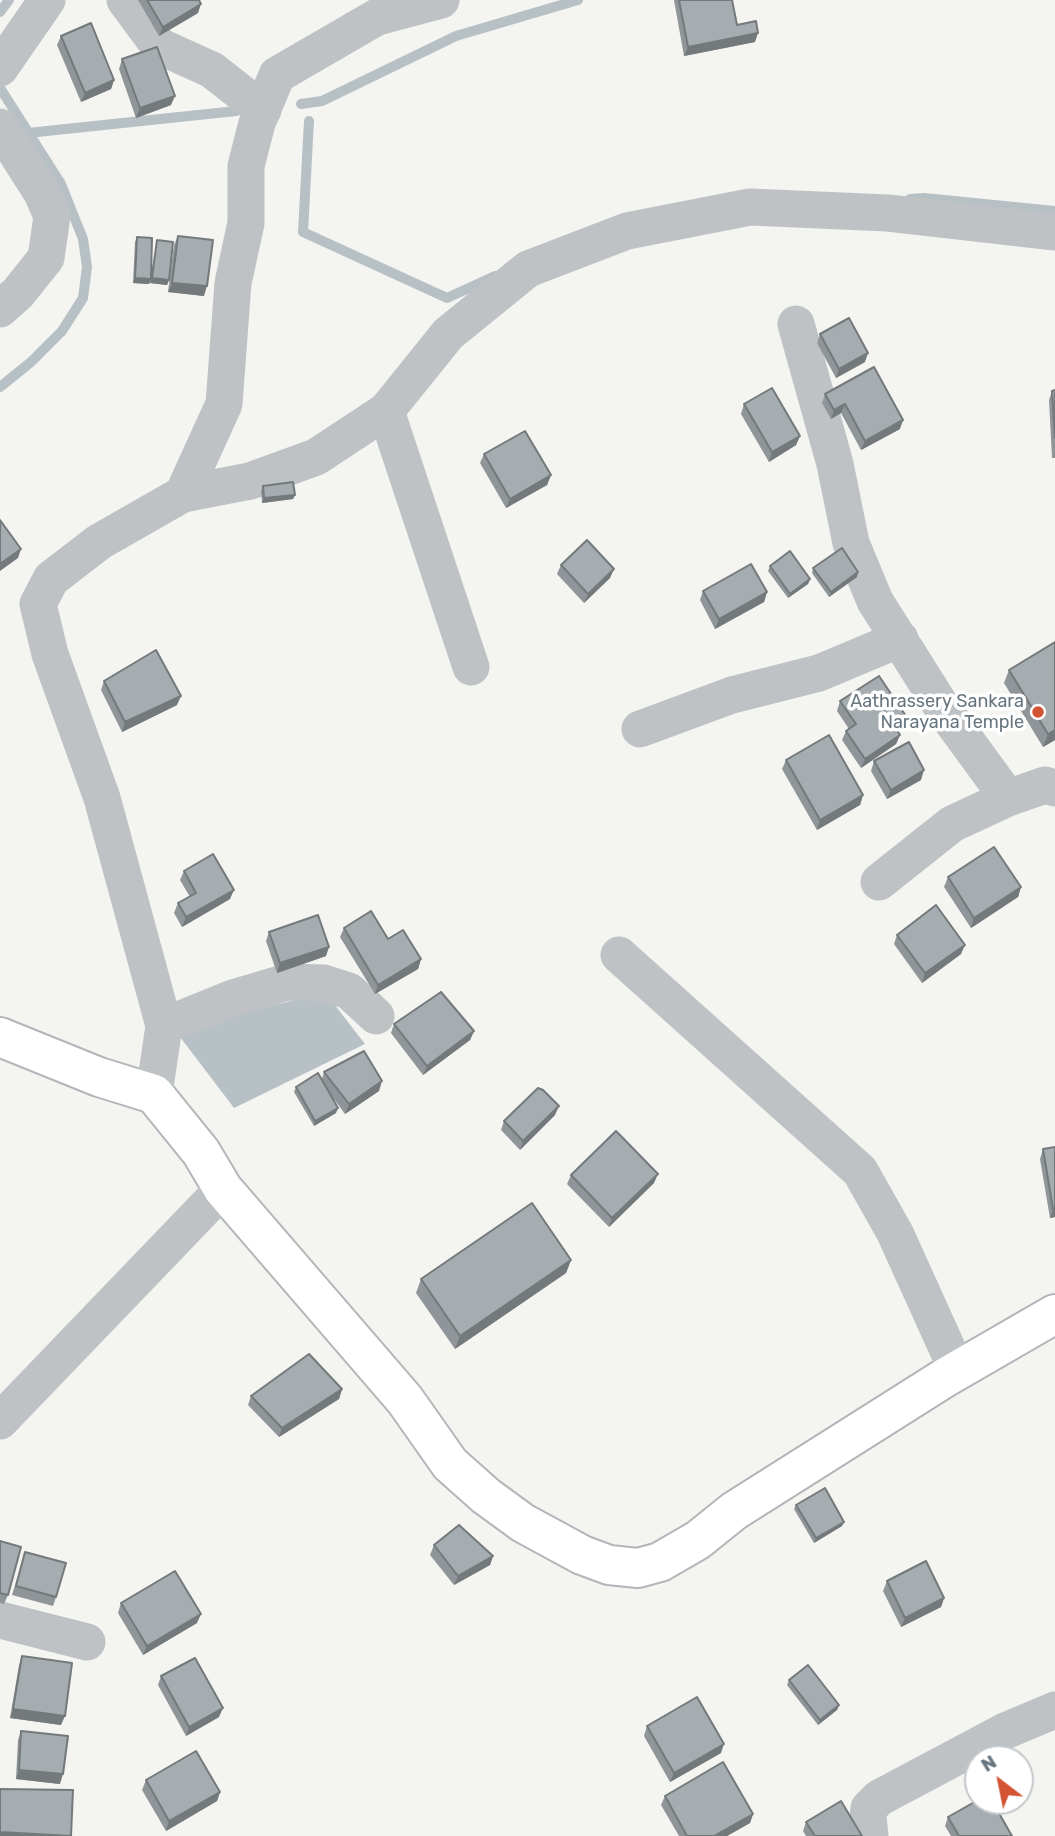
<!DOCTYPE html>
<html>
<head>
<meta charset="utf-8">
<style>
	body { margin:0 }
	#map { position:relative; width:1055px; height:1836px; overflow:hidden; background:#f4f4f1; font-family:Rubik,sans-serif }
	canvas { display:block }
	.north { position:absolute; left:964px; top:1745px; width:70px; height:70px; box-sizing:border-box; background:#fff; border:2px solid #c2c8cc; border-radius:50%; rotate:328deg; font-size:19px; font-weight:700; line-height:28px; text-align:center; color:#66757f }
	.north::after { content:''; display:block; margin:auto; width:24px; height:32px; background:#d25433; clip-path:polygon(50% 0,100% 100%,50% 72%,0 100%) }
</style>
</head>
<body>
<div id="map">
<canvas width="1055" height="1836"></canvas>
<div class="north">N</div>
</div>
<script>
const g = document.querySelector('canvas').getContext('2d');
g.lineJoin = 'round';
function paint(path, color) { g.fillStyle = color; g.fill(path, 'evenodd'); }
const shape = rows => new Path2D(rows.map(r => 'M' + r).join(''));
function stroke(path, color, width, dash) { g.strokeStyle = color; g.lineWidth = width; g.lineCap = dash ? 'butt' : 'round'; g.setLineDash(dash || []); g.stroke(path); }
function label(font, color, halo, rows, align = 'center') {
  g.font = font + ' Rubik,sans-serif'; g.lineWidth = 7; g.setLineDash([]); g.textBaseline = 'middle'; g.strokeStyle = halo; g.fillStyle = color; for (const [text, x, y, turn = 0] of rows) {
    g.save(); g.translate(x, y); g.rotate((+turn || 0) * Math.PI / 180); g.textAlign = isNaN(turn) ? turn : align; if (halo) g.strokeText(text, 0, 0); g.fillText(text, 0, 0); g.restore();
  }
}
paint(shape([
	[303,998,331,1000,365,1044,234,1108,174,1029]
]), '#b7c1c5');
stroke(shape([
	[0,12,9,0],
	[0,88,61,184,83,239,87,267,83,298,62,331,31,362,0,387],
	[301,104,322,101,456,36,578,0],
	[309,121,303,232,447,298,495,276],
	[28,133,236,111],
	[910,199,924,198,1055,211]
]), '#b7c1c5', 10);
const major = shape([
	[0,1037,99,1077,154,1094,201,1152,223,1189,405,1400,450,1464,486,1496,523,1523,582,1555,609,1565,638,1568,660,1562,698,1540,734,1511,946,1377,1055,1314]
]);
stroke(major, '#b2b6b9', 42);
stroke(shape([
	[125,0,159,46,212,70,263,110],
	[0,68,47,0],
	[0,127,42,193,52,216,46,258,18,293,0,309],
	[796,324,835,464,851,543,875,601,943,709,1008,798,1045,785,1055,788],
	[386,411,471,667],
	[183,494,224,404,233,283,246,223,246,166,257,123,277,75,377,17,441,0],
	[640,729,732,695,819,673,900,639],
	[879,882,952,824,1008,798],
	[619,955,860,1171,895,1233,957,1370],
	[164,1026,233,998,287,982,324,983,349,991,376,1016],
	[154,1094,164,1026,102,798,50,654,38,604,51,579,99,542,183,494,250,481,316,457,386,411,448,334,528,269,627,231,750,207,888,213,1055,232],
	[0,1421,223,1189],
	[0,1620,87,1642],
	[870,1836,868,1817,869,1808,879,1798,1005,1731,1055,1710]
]), '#bec2c5', 37);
stroke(major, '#fff', 38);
paint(shape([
	[138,0,199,0,198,13,159,36],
	[674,0,732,0,737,25,755,42,684,56],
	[61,36,114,80,111,89,81,102,57,45],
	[122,59,171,105,136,118,119,69],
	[178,236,204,296,168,292,174,245],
	[137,237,151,279,149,284,133,283,135,242],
	[157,240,169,280,167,285,150,283,156,245],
	[820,334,865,362,836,378,817,343],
	[1055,390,1055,458,1052,458,1049,400,1052,391],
	[825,394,900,429,861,450,841,413,831,419,822,403],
	[744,404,800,436,796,445,769,462,741,414],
	[484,454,551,475,547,485,506,508,480,463],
	[263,486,295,495,293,499,262,503,261,491],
	[561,565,610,578,584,603,557,574],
	[770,566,810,579,808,584,788,598,768,571],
	[813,568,857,577,829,597,812,573],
	[703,591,767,592,764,602,715,629,700,600],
	[1055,642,1055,740,1043,747,1004,683,1009,670],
	[104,681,177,705,122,732,101,690],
	[840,701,903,725,896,729,900,735,896,744,861,768,842,740,846,731,849,729,837,711],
	[786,760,863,795,860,805,817,830,782,769],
	[874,761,921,780,887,799,871,771],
	[184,871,230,899,182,927,174,913,178,903,190,897,180,880],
	[948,877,1021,887,1018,897,971,928,944,887],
	[344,928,421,959,418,969,375,994,340,937],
	[269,932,326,956,277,973,266,941],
	[897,935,961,954,922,983,894,944],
	[394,1024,474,1031,470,1040,423,1075,391,1033],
	[324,1072,379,1091,345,1114,328,1091,336,1113,314,1126,294,1092,296,1087,322,1079],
	[555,1115,520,1150,501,1130,504,1121],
	[1043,1149,1055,1217,1050,1218,1040,1159],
	[571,1175,654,1183,609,1227,567,1184],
	[571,1260,566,1273,455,1349,416,1293,421,1279],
	[342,1389,339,1399,279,1437,248,1405,251,1396],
	[796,1505,844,1522,842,1526,814,1543,794,1509],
	[0,1541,8,1595,4,1604,0,1603],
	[434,1545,493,1556,490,1565,454,1585,430,1555],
	[25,1552,56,1597,53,1606,12,1595],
	[887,1581,944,1598,941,1607,901,1627,883,1591],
	[121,1603,197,1623,143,1655,118,1613],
	[22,1656,61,1725,10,1718,19,1665],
	[161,1676,219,1717,186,1736,158,1685],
	[789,1680,839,1705,837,1710,818,1725,787,1685],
	[647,1726,721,1753,670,1782,644,1736],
	[21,1731,60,1784,16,1779,18,1740],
	[146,1780,220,1792,217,1801,166,1831,142,1790],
	[665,1796,753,1814,750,1823,727,1836,679,1836,661,1805],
	[948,1817,1012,1836,951,1836,945,1826],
	[806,1822,862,1836,806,1836,803,1831]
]), '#8f9598');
paint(shape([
	[201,4,198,13,159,36,163,27],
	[758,33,755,42,684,56,688,47],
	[114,80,111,89,81,102,85,93],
	[175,96,171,105,136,118,140,108],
	[135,278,151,279,149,284,133,283],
	[152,278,169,280,167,285,150,283],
	[172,283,207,286,204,296,168,292],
	[868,353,865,362,836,378,839,369],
	[845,404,841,413,831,419,834,410],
	[903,420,900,429,861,450,865,441],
	[800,436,796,445,769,462,772,452],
	[551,475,547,485,506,508,510,499],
	[295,495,293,499,262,503,264,498],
	[21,549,18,558,0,571,0,564],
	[614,569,610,578,584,603,588,594],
	[858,572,857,577,829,597,831,592],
	[810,579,808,584,788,598,790,594],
	[767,592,764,602,715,629,719,619],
	[181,696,177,705,122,732,125,722],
	[906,716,903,725,890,734,893,724],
	[1055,730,1055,740,1043,747,1048,734],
	[900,735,896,744,861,768,865,759],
	[924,770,921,780,887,799,891,790],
	[863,795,860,805,817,830,820,820],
	[1021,887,1018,897,971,928,974,918],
	[234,890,230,899,182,927,186,917],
	[965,945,961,954,922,983,925,973],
	[329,947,326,956,277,973,280,963],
	[421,959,418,969,375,994,378,985],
	[474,1031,470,1040,423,1075,427,1066],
	[382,1081,379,1091,345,1114,349,1104],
	[559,1106,555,1115,520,1150,523,1141],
	[338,1108,336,1113,314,1126,315,1121],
	[658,1174,654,1183,609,1227,612,1218],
	[1053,1209,1055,1209,1055,1217,1050,1218],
	[571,1260,566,1273,455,1349,460,1336],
	[342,1389,339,1399,279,1437,282,1428],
	[844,1522,842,1526,814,1543,816,1538],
	[493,1556,490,1565,454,1585,458,1576],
	[944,1598,941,1607,901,1627,905,1618],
	[201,1614,197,1623,143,1655,147,1646],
	[839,1705,837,1710,818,1725,820,1720],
	[223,1708,219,1717,186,1736,189,1727],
	[13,1709,65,1716,61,1725,10,1718],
	[724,1744,721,1753,670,1782,674,1773],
	[19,1770,63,1774,60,1784,16,1779],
	[220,1792,217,1801,166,1831,169,1821],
	[753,1814,750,1823,727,1836,714,1836],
	[0,1832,71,1836,0,1836]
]), '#74797c');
const building = shape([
	[147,0,199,0,201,4,163,27,147,0],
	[679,0,732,0,737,25,756,21,758,33,688,47,679,0],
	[91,23,114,80,85,93,61,36,91,23],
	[157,47,175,96,140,108,122,59,157,47],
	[178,236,213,240,207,286,172,283,178,236],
	[137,237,152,238,151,279,135,278,137,237],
	[157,240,173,242,169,280,152,278,157,240],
	[849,318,868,353,839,369,820,334,849,318],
	[874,367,903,420,865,441,845,404,834,410,825,394,874,367],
	[772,388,800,436,772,452,744,404,772,388],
	[1055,390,1055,438,1052,391,1055,390],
	[525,431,551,475,510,499,484,454,525,431],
	[293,482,295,495,264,498,263,486,293,482],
	[0,520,21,549,0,564,0,520],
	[587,540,614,569,588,594,561,565,587,540],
	[842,548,858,572,831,592,813,568,842,548],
	[790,551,810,579,790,594,770,566,790,551],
	[751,564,767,592,719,619,703,591,751,564],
	[1055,642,1055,730,1048,734,1009,670,1055,642],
	[156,650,181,696,125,722,104,681,156,650],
	[879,676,906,716,893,724,900,735,865,759,846,731,856,724,840,701,879,676],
	[829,735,863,795,820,820,786,760,829,735],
	[909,742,924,770,891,790,874,761,909,742],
	[994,847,1021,887,974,918,948,877,994,847],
	[213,854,234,890,186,917,178,903,196,893,184,871,213,854],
	[936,905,965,945,925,973,897,935,936,905],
	[371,911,388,939,403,930,421,959,378,985,344,928,371,911],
	[318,915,329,947,280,963,269,932,318,915],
	[441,992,474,1031,427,1066,394,1024,441,992],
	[364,1051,382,1081,349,1104,324,1072,364,1051],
	[318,1073,338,1108,315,1121,296,1087,318,1073],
	[538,1088,543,1090,559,1106,523,1141,504,1121,538,1088],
	[616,1131,658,1174,612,1218,571,1175,616,1131],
	[1055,1147,1055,1209,1053,1209,1043,1149,1055,1147],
	[532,1203,571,1260,460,1336,421,1279,532,1203],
	[309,1354,342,1389,282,1428,251,1396,309,1354],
	[825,1488,844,1522,816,1538,796,1505,825,1488],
	[459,1525,493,1556,458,1576,434,1545,459,1525],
	[0,1541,21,1547,8,1595,0,1593,0,1541],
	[25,1552,66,1563,56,1597,16,1586,25,1552],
	[926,1561,944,1598,905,1618,887,1581,926,1561],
	[175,1571,201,1614,147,1646,121,1603,175,1571],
	[22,1656,72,1663,65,1716,13,1709,22,1656],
	[195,1658,223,1708,189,1727,161,1676,195,1658],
	[808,1665,839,1705,820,1720,789,1680,808,1665],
	[697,1697,724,1744,674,1773,647,1726,697,1697],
	[21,1731,68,1736,63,1774,19,1770,21,1731],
	[196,1751,220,1792,169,1821,146,1780,196,1751],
	[723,1762,753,1814,714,1836,687,1836,665,1796,723,1762],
	[0,1789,73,1790,71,1836,0,1832,0,1789],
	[978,1800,992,1801,1012,1836,959,1836,948,1817,978,1800],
	[841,1801,862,1836,815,1836,806,1822,841,1801]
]);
paint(building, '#a6adb1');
stroke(building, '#74797c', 2);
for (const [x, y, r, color] of [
	[1038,712,7,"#d25433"]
]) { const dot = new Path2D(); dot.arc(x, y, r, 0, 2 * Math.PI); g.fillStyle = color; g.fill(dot); stroke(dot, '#fff', 2.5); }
label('18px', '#66757f', '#fff', [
	["Aathrassery Sankara",1024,702],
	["Narayana Temple",1024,723]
], 'right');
</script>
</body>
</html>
